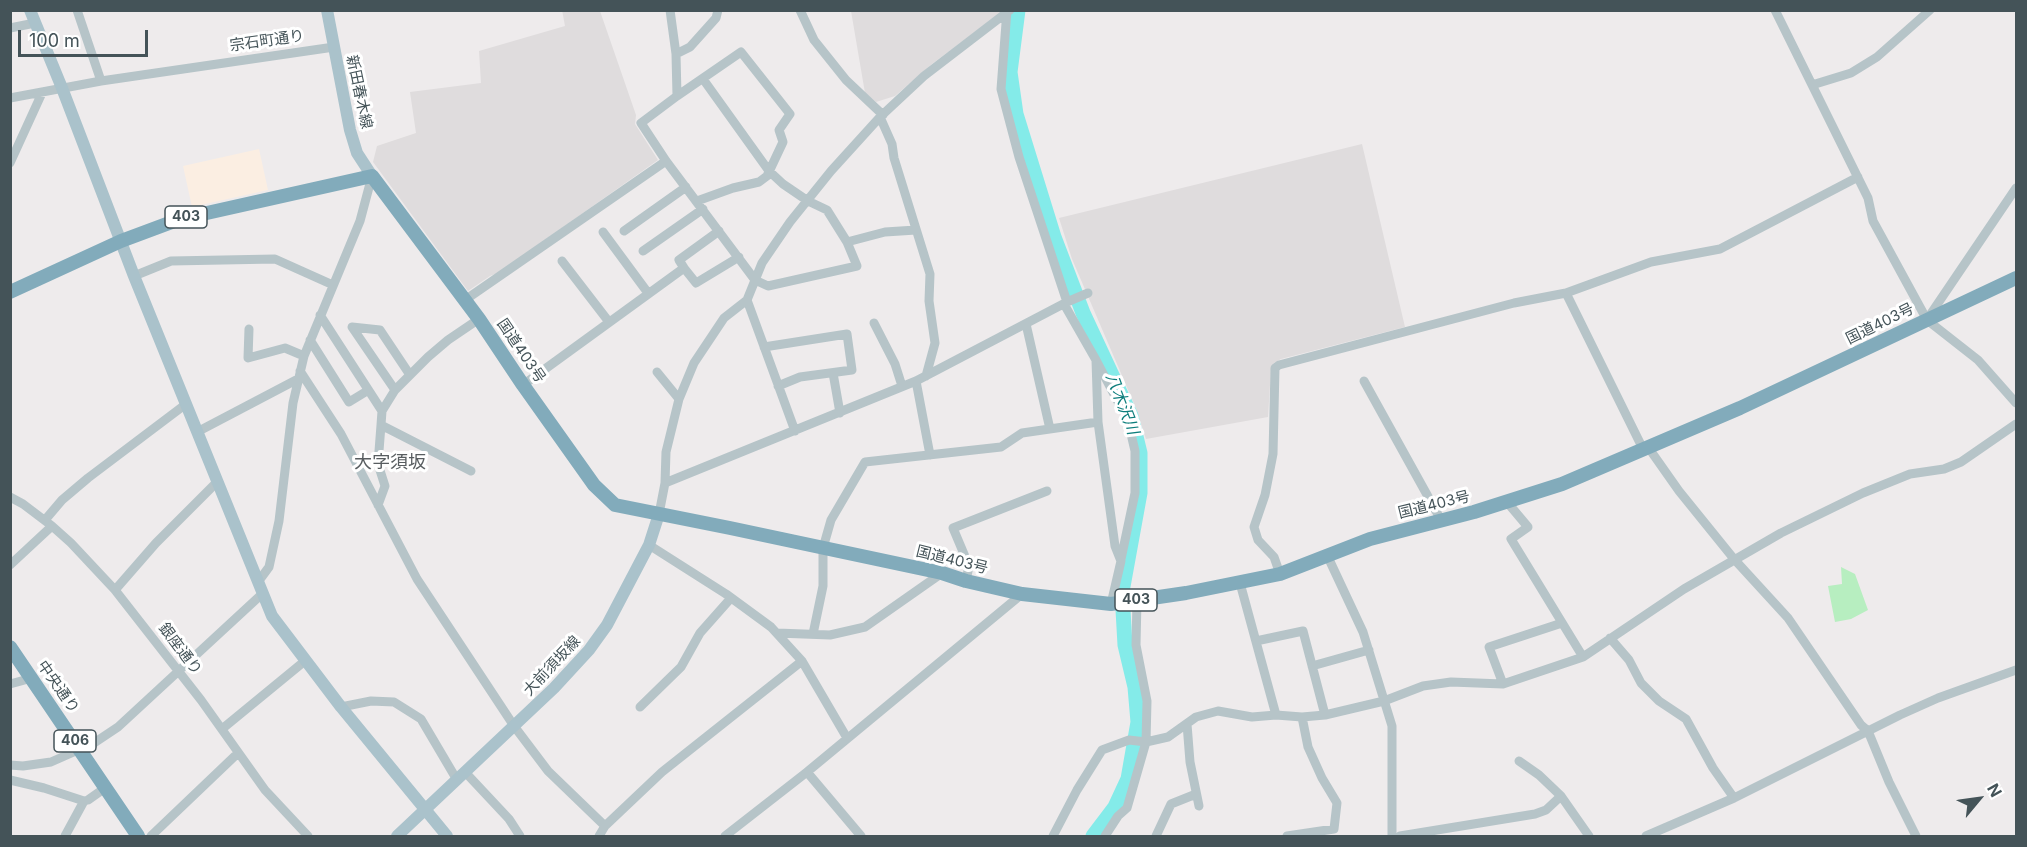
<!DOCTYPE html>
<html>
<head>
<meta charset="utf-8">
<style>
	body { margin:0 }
	#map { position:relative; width:2027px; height:847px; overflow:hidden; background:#eeebec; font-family:Inter,sans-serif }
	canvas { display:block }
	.frame { position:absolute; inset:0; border:12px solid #445358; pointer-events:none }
	.north { position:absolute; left:1949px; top:769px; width:60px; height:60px; -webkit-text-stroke:4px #fff; paint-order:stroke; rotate:61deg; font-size:16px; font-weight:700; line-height:24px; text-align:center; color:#445358 }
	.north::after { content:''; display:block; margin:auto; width:21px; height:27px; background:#445358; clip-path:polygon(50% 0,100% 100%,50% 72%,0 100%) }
	.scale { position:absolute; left:18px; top:30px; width:130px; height:27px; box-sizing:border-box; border:3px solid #445358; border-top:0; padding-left:8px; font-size:18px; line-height:21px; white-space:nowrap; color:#445358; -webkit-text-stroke:4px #fff; paint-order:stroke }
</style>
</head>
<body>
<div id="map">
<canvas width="2027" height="847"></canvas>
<div class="frame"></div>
<div class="north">N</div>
<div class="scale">100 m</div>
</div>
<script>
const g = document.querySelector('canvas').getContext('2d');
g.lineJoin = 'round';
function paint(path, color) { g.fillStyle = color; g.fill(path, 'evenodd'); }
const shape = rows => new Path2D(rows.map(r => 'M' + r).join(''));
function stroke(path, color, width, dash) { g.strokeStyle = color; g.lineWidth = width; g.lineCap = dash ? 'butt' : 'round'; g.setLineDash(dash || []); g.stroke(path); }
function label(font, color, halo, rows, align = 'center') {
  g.font = font + ' Inter,"Noto Sans JP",sans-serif'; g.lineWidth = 6; g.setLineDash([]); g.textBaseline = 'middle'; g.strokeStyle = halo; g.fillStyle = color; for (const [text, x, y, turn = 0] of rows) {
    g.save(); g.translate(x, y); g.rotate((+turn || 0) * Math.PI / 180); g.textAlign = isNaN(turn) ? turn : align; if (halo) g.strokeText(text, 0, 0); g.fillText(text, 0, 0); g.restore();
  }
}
paint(shape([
	[259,149,268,190,192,207,183,166]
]), '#fbeee2');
paint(shape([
	[562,10,600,11,636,115,635,124,658,160,498,273,490,276,468,291,373,162,377,146,416,133,410,92,481,83,479,51,565,26],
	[851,11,1003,11,932,64,895,96,876,102,865,93],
	[1362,144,1405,327,1281,359,1274,363,1271,369,1268,417,1146,439,1135,406,1072,259,1059,218]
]), '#dfdcdd');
paint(shape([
	[1841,567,1855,574,1868,610,1851,619,1835,622,1828,586,1842,584]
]), '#b7eec0');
stroke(shape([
	[1018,10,1010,72,1016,114,1054,237,1083,313,1131,416,1140,453,1140,493,1122,592,1125,645,1135,687,1138,722,1128,779,1115,807,1093,836]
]), '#84ebe9', 15);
stroke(shape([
	[77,10,101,81],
	[670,10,676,54,677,96,641,123,666,161,755,280,768,286,857,266,847,242,827,210,808,201,783,184,769,171,703,79],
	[800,10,814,40,846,80,883,115],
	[1007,10,1001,89,1019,157,1067,302],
	[1775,10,1868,198,1873,221,1927,320,1978,360,2016,403],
	[10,28,35,23],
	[676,54,690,47,716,18,718,10],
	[1812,85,1851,73,1877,57,1930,10],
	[677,96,741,52,790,114,779,130,783,142,767,176,759,182,733,188,697,201],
	[10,98,101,81,334,47],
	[880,117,892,144,894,158,930,274,929,301,935,343,926,376],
	[10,163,42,93],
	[624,231,686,187],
	[603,232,648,293],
	[847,242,885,232,916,230],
	[643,251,703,209],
	[562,261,609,322],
	[684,268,696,283,739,257],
	[134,276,171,261,275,259,333,285],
	[1566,293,1643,449],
	[465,300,666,161],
	[747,300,795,431],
	[1064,304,1096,360,1098,422],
	[320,315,382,411,381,425,471,471],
	[1928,318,2016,188],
	[874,323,895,364,902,386],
	[1026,324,1050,429],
	[249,329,248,358,285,348,304,356],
	[310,340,349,402,367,391],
	[764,347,847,334,852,370,800,377,778,386],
	[1096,360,1128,421,1135,451,1135,493,1121,559],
	[300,371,341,434,417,579,514,726,548,771,605,826],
	[657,372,679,399],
	[833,373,840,413],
	[916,381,930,455],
	[1364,381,1441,520],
	[523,385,684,268,679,260,719,231],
	[395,390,352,327,380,330,410,375],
	[382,411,395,390,428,357,448,340,479,319],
	[197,432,298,379],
	[1648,447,1679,491,1734,559,1788,618,1861,725,1868,731,1889,782,1916,836],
	[665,483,916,381,1067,302,1088,293],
	[10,497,23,504,52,526,71,543,115,590,201,700,265,790,308,836],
	[1507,502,1528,527,1511,539,1583,657],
	[378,505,385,486,378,464,381,425],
	[659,514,665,483,666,452,679,399,694,363,724,318,747,300,762,263,790,222,831,171,880,117,924,76,1010,10],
	[45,520,62,500,88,478,186,404],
	[649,545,726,594,771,627,802,661,847,738],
	[1327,555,1363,632,1392,726,1392,836],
	[10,565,52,526],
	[1280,574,1274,557,1258,540,1254,527,1265,495,1273,454,1275,368,1279,365,1514,303,1566,293,1651,262,1720,249,1858,177],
	[966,581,969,566,953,528,1047,491],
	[258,582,269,567,279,521,293,403,304,356,360,221,372,176],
	[1240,583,1276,715,1302,717,1325,715,1384,701,1423,686,1451,682,1503,684,1583,657,1684,589,1781,533,1863,493,1910,474,1944,469,1961,462,2016,424],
	[115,590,156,543,217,482],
	[1137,600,1136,645,1147,701,1146,742,1168,737,1196,717,1218,711,1252,717,1276,715],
	[777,633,830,635,865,627,942,573],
	[813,634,823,586,823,548,831,520,865,462,1001,447,1022,433,1098,422,1115,546,1121,561,1111,604],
	[1610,638,1629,660,1641,683,1659,701,1686,719,1713,768,1734,798],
	[1256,641,1303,631,1325,715],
	[1312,666,1369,650],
	[10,684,32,678],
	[1503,684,1489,647,1562,623],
	[341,707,371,701,394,702,421,719,457,780],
	[640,707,681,667,700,633,731,598],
	[1187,724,1190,762,1199,806],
	[222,729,306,660],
	[1519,761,1539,775,1561,796,1589,836],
	[10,765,23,766,51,762,94,743,118,727,262,594],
	[465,772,509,819,520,836],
	[807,772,861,836],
	[10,780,44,788,84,801,88,800,105,788],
	[65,836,84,801],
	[151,836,238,753],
	[599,836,605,826,662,772,802,661],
	[725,836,807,772,1022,594],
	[1053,836,1077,790,1102,750,1129,740,1146,742,1127,808,1118,816,1105,836],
	[1156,836,1171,804,1196,794],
	[1287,836,1334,829,1337,803,1322,778,1308,747,1302,717],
	[1400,836,1535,814,1546,810,1561,796],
	[1646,836,1734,798,1900,715,1938,698,2016,670]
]), '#b6c4c8', 9);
stroke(shape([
	[30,10,62,88,134,276,272,616,341,707,447,836],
	[327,10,350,130,357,153,372,176],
	[397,836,554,688,589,650,607,625,649,545,659,514]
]), '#aac2cb', 12);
stroke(shape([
	[10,292,121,241,180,219,372,176,479,319,523,385,594,485,615,505,730,528,942,573,966,581,1022,594,1111,604,1186,593,1280,574,1370,539,1474,512,1562,484,1740,408,2016,278],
	[10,647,138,836]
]), '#82abbb', 14);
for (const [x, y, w] of [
	[186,217,42],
	[1136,600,42],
	[75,741,42]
]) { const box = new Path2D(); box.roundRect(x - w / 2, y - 11, w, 22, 4.5); g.fillStyle = '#fff'; g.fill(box); stroke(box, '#445358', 1.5); }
label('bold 14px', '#445358', null, [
	["403",186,217],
	["403",1136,600],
	["406",75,741]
]);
label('15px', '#445358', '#fff', [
	["宗石町通り",267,41,-8],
	["新田春木線",359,92,78],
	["国道403号",1880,324,-26],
	["国道403号",521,351,56],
	["国道403号",1434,505,-14],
	["国道403号",952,560,14],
	["銀座通り",180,649,53],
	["大前須坂線",552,666,-47],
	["中央通り",58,687,55]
]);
label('italic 16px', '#0d7e7c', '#fff', [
	["八木沢川",1122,404,69]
]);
label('18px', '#585d60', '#fff', [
	["大字須坂",390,463]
]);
</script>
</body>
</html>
